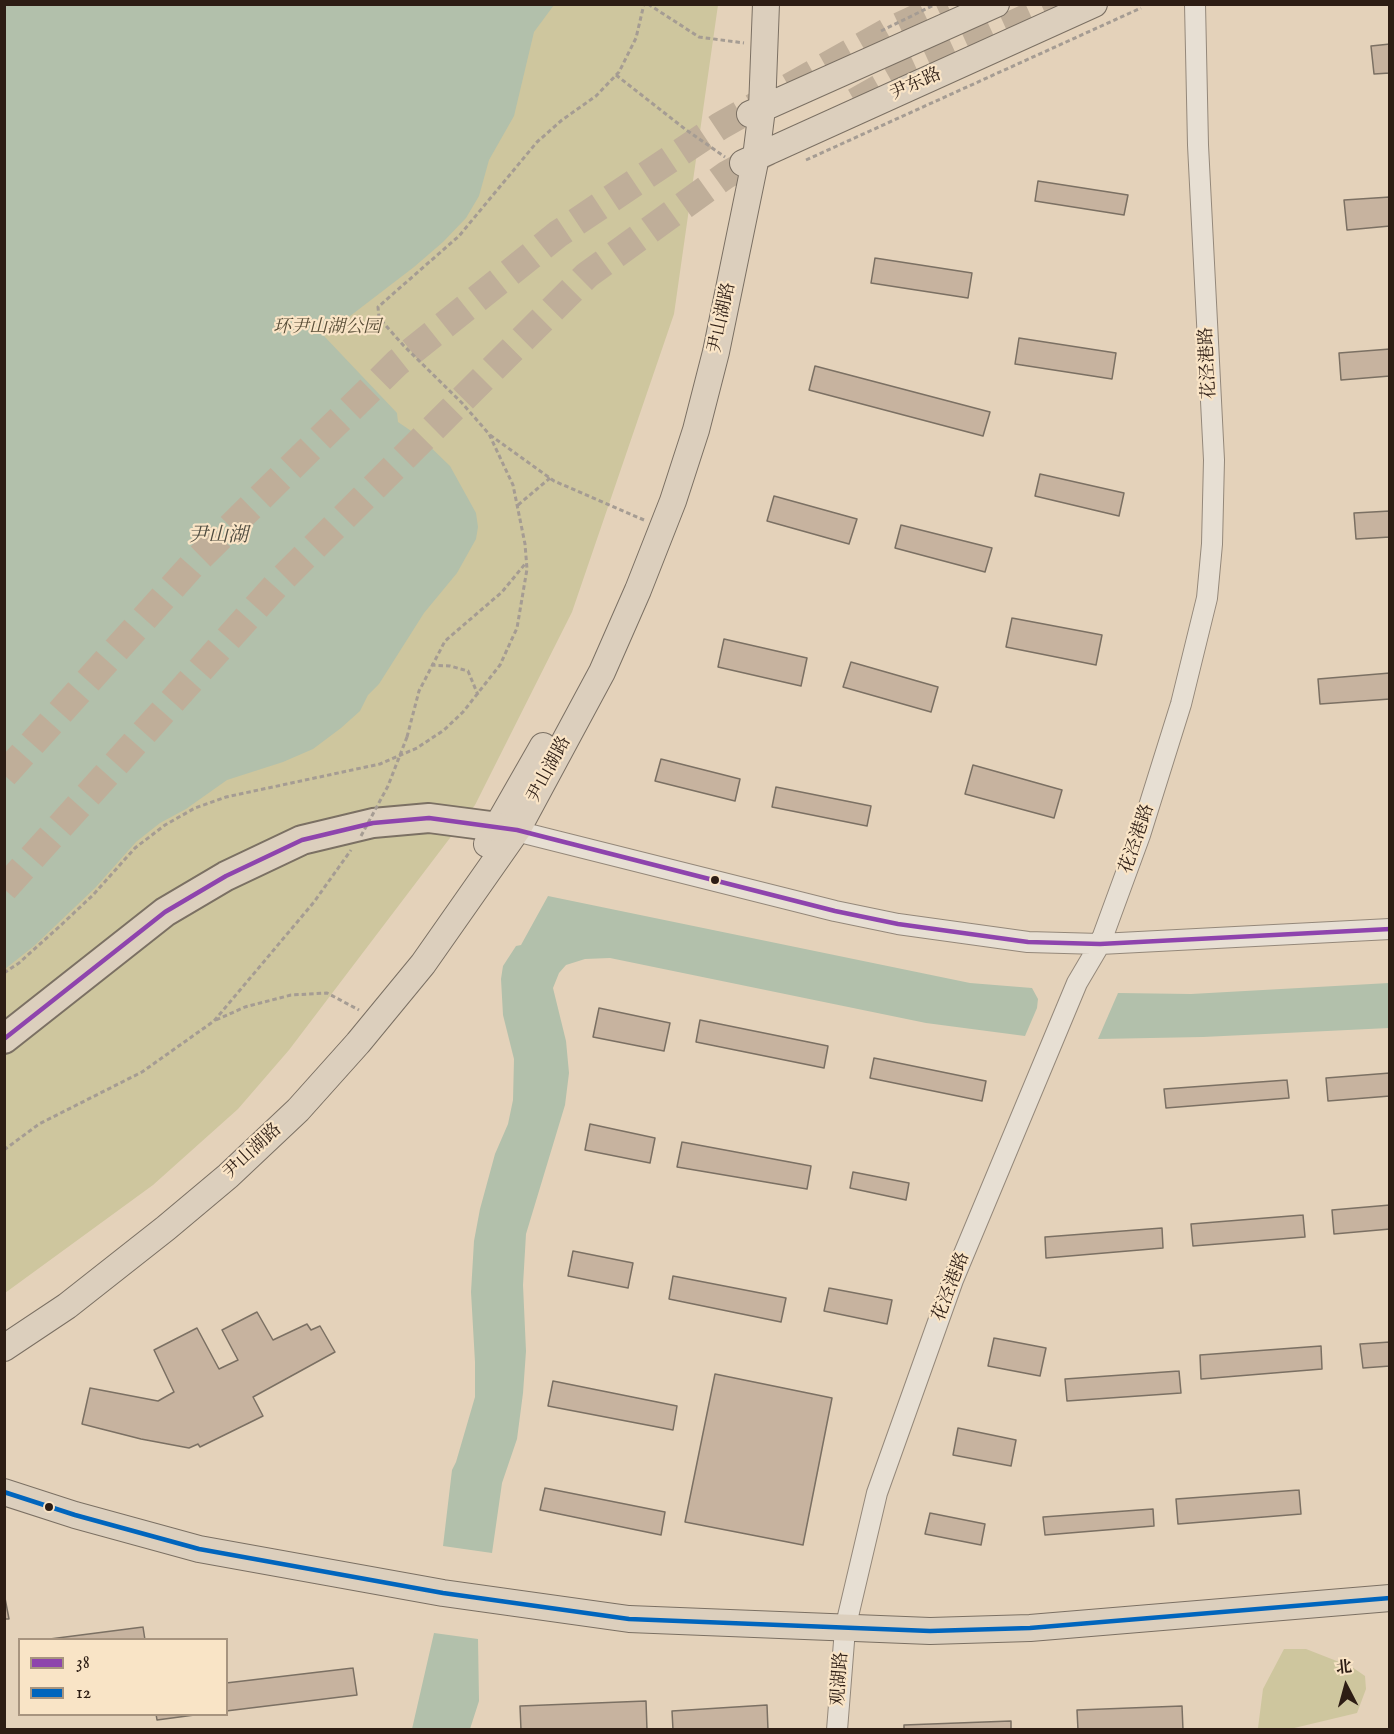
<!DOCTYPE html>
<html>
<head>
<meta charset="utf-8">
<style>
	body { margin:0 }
	#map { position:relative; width:1394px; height:1734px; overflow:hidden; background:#e4d2ba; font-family:"IM FELL English","Noto Serif SC",serif }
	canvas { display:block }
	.frame { position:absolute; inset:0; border:6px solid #2d1d14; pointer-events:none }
	.legend { position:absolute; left:18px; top:1638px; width:210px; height:78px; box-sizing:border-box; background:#f9e4c6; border:2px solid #a7947f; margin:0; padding:8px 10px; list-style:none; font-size:18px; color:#2d1d14 }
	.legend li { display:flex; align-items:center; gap:12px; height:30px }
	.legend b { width:30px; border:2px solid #a7947f }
	.north { position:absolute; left:1316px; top:1656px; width:60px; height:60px; -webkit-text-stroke:4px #f9e4c6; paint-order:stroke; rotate:354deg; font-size:16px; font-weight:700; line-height:24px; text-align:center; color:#2d1d14 }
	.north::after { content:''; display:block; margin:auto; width:21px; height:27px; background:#2d1d14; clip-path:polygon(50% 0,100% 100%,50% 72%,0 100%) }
</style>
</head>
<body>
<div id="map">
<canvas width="1394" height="1734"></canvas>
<div class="frame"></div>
<ul class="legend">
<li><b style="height:8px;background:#8e44ad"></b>38</li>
<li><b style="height:8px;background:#0065bd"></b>12</li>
</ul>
<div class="north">北</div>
</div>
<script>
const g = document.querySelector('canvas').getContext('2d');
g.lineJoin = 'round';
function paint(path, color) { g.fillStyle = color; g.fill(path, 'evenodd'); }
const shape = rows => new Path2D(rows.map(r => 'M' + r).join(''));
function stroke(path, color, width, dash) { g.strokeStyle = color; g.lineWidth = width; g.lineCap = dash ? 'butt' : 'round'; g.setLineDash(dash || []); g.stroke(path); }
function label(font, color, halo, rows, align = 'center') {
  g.font = font + ' "IM FELL English","Noto Serif SC",serif'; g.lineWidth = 4.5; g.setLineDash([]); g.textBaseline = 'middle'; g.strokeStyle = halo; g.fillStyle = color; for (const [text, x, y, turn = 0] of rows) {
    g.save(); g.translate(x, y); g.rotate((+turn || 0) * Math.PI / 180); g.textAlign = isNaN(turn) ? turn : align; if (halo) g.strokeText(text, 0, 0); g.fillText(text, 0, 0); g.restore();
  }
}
paint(shape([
	[5,5,718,5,674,314,572,612,475,805,289,1050,238,1109,153,1185,5,1293],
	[1284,1649,1306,1649,1352,1667,1365,1676,1366,1689,1357,1713,1290,1729,1258,1728,1263,1689]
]), '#cec69e');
paint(shape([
	[5,4,554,5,534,32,514,116,489,160,479,196,466,218,443,242,414,267,324,336,397,413,398,422,420,437,450,466,476,513,478,527,476,539,457,573,424,613,379,684,368,695,360,711,341,728,313,749,283,762,227,780,186,809,160,823,136,842,95,888,34,946,5,969],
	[548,896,970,983,1032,988,1038,999,1037,1008,1025,1036,926,1023,610,958,585,959,566,965,559,973,553,988,566,1041,569,1073,565,1105,526,1234,523,1285,526,1351,523,1393,517,1439,502,1483,492,1553,443,1546,452,1470,456,1462,475,1397,475,1362,471,1292,474,1241,480,1209,495,1154,508,1124,513,1100,514,1059,503,1015,501,979,503,966,516,946,521,945],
	[1389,983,1389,1028,1203,1037,1098,1039,1118,993,1191,994],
	[434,1633,478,1639,479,1701,470,1729,412,1729]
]), '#b2c0ab');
const building = shape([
	[1390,44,1390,73,1374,74,1371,46,1390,44],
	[1038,181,1128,195,1124,215,1035,201,1038,181],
	[1390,197,1390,226,1347,230,1344,200,1390,197],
	[875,258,972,273,968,298,871,283,875,258],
	[1019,338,1116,353,1112,379,1015,364,1019,338],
	[1390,349,1390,376,1341,380,1339,353,1390,349],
	[815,366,990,412,983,436,809,390,815,366],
	[1040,474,1124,493,1119,516,1035,496,1040,474],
	[774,496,857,519,849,544,767,521,774,496],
	[1390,511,1390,537,1356,539,1354,513,1390,511],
	[901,525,992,548,985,572,895,548,901,525],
	[1012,618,1102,635,1096,665,1006,647,1012,618],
	[724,639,807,658,801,686,718,667,724,639],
	[851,662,938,687,931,712,843,687,851,662],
	[1390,673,1390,699,1320,704,1318,679,1390,673],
	[661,759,740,779,735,801,655,781,661,759],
	[973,765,1062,790,1054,818,965,794,973,765],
	[776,787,871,806,867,826,772,807,776,787],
	[599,1008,670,1023,664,1051,593,1037,599,1008],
	[700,1020,828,1046,824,1068,696,1042,700,1020],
	[874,1058,986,1081,982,1101,870,1078,874,1058],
	[1390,1073,1390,1096,1328,1101,1326,1078,1390,1073],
	[1287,1080,1289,1098,1166,1108,1164,1089,1287,1080],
	[590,1124,655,1138,650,1163,585,1150,590,1124],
	[682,1142,811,1166,807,1189,677,1167,682,1142],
	[853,1172,909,1183,906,1200,850,1188,853,1172],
	[1390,1205,1390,1229,1334,1234,1332,1210,1390,1205],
	[1303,1215,1305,1237,1193,1246,1191,1224,1303,1215],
	[1162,1228,1163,1248,1046,1258,1045,1237,1162,1228],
	[573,1251,633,1263,628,1288,568,1276,573,1251],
	[673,1276,786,1298,781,1322,669,1299,673,1276],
	[829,1288,892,1300,887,1324,824,1311,829,1288],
	[257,1312,273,1340,307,1324,311,1330,320,1326,335,1352,253,1397,263,1416,200,1447,198,1444,189,1448,141,1439,82,1424,90,1388,158,1401,174,1392,154,1350,197,1328,219,1369,238,1360,222,1330,257,1312],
	[994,1338,1046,1348,1040,1376,988,1366,994,1338],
	[1390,1342,1390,1366,1363,1368,1360,1344,1390,1342],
	[1321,1346,1322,1369,1201,1379,1200,1355,1321,1346],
	[1179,1371,1181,1393,1067,1401,1065,1379,1179,1371],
	[715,1374,832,1398,803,1545,685,1522,715,1374],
	[553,1381,677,1406,673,1430,548,1406,553,1381],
	[958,1428,1016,1440,1011,1466,953,1455,958,1428],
	[545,1488,665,1512,661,1535,540,1510,545,1488],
	[1299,1490,1301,1514,1178,1524,1176,1499,1299,1490],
	[1153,1509,1154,1526,1045,1535,1043,1517,1153,1509],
	[930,1513,985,1524,981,1545,925,1534,930,1513],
	[4,1593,9,1619,4,1619,4,1593],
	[143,1627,145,1640,42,1640,143,1627],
	[353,1668,357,1695,226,1711,226,1683,353,1668],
	[646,1701,647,1730,521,1730,520,1706,646,1701],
	[767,1705,768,1730,673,1730,672,1711,767,1705],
	[1182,1706,1183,1730,1078,1730,1077,1710,1182,1706],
	[156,1714,202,1714,157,1720,156,1714],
	[1011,1721,1011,1730,904,1730,904,1725,1011,1721]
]);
paint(building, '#c7b39f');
stroke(building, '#7b7063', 1.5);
stroke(shape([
	[855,102,906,73,1057,4],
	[4,775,194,563,397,363,558,234,720,126,889,31,947,4],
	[4,889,279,582,587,275,726,175,768,152]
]), '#bfae99', 28, [28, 14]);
const minor = shape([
	[504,828,835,911,898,924,1028,942,1100,944,1390,929],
	[837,1730,845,1629,877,1493,953,1280,1077,983,1100,944,1140,835,1181,704,1207,598,1212,544,1214,460,1198,145,1195,4]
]);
const major = shape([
	[750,114,996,4],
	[743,163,1094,4],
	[487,844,543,746],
	[4,1348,67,1306,166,1228,228,1176,298,1110,358,1043,423,964,517,830,602,672,638,590,673,501,696,430,716,352,756,157,762,109,766,4],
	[4,1492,75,1515,199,1549,443,1593,629,1619,930,1631,1030,1628,1390,1598]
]);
const highway = shape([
	[4,1039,165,912,226,876,302,840,373,823,429,818,498,827]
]);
stroke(minor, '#94887a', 22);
stroke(major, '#7b7063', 28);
stroke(highway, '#7b7063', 32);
stroke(shape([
	[648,4,699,37,744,43],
	[881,31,936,4],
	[616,75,685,129,725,157],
	[806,160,1141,8],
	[490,435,554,481,644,520],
	[518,505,550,478],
	[431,665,450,666,468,671,478,695],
	[407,737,419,691,445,641,502,592,525,564],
	[4,973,19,963,60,926,93,895,135,848,165,825,195,808,226,797,380,764,417,748,444,730,463,712,500,665,517,628,527,569,525,544,513,485,489,434,462,403,404,346,379,318,378,307,459,236,537,142,562,120,596,96,619,72,636,38,644,4],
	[216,1020,245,1007,291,995,327,993,359,1010],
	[4,1150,39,1124,142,1072,214,1021,314,902,351,850]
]), '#a59c93', 3, [4.5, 3]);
stroke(minor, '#e7dfd3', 20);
stroke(major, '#dccfbd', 26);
stroke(highway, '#dccfbd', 28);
stroke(shape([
	[361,836,388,786,407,737]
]), '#a59c93', 3, [4.5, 3]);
stroke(shape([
	[4,1039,165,912,226,876,302,840,373,823,429,818,517,830,835,911,898,924,1028,942,1100,944,1390,929]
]), '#8e44ad', 4.5);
stroke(shape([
	[4,1492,75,1515,199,1549,443,1593,629,1619,930,1631,1030,1628,1390,1598]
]), '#0065bd', 4.5);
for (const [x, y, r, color] of [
	[715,880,5,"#2d1d14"],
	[49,1507,5,"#2d1d14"]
]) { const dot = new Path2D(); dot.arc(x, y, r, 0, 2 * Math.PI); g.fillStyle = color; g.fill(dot); stroke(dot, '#f9e4c6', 2); }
label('18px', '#2d1d14', '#f9e4c6', [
	["尹东路",916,85,-24],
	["尹山湖路",723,318,-78],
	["花泾港路",1209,363,-93],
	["尹山湖路",550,770,-62],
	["花泾港路",1138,839,-71],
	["尹山湖路",253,1152,-43],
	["花泾港路",952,1287,-69],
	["观湖路",841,1679,-86]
]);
label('italic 18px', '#584d37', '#f9e4c6', [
	["环尹山湖公园",327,328]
]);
label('italic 20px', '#4f4c40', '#f9e4c6', [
	["尹山湖",218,537]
]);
</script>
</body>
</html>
